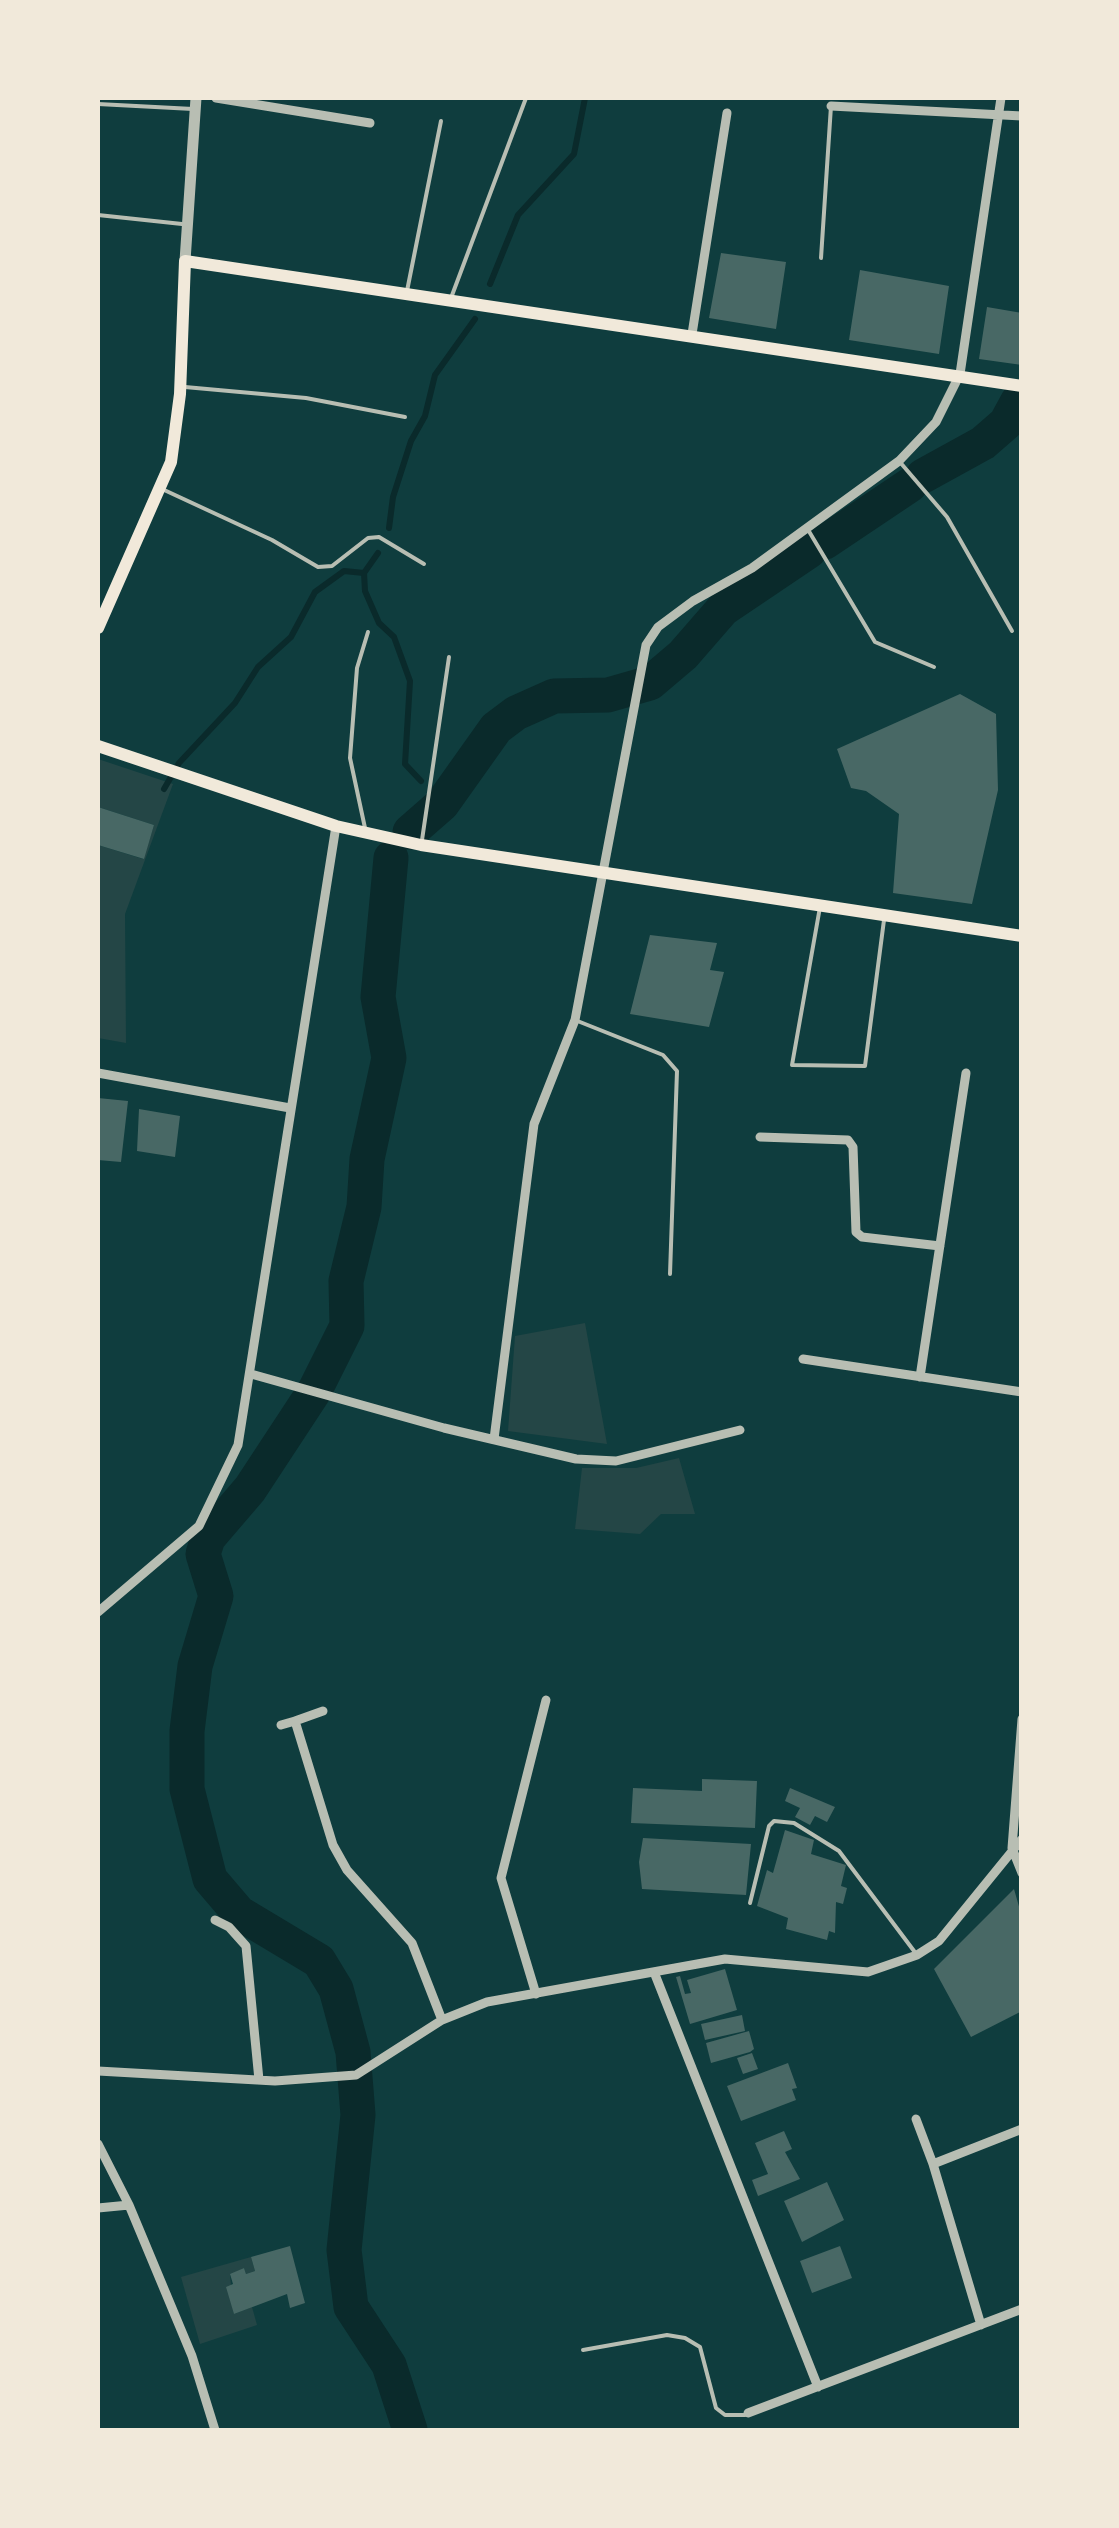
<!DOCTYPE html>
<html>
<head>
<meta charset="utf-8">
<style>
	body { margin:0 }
	#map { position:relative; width:1119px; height:2528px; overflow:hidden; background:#0f3d3e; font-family:"Times New Roman",serif }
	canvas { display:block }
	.frame { position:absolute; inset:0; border:100px solid #f1e9da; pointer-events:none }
</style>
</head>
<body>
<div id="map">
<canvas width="1119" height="2528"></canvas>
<div class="frame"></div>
</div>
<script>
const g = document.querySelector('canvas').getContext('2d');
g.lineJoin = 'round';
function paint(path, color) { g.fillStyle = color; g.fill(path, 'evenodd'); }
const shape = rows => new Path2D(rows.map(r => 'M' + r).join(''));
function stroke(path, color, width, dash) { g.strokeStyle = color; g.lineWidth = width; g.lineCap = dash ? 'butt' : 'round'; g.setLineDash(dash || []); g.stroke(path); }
paint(shape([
	[98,759,173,784,125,914,126,1043,98,1038,98,845,143,859,154,825,98,807],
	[585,1323,607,1444,508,1431,515,1336],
	[679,1458,695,1514,661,1514,640,1534,575,1529,582,1468,636,1468],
	[251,2257,255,2271,246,2274,244,2268,230,2275,234,2314,252,2307,257,2325,200,2344,181,2277]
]), '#244646');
stroke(shape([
	[490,284,518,215,574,154,585,98],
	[389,528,393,497,411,441,425,416,435,375,475,319],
	[378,553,364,573,365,591,379,623,394,637,410,681,405,764,421,781],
	[164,789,179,763,235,703,258,667,291,637,315,592,344,571,364,573],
	[430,803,432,815]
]), '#0a2a2b', 6);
stroke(shape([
	[923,476,983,443,1006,423,1018,401],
	[825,542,910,485],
	[410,832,442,804,496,728,516,713,554,696,608,695,650,683,683,655,723,609,809,551],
	[391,858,378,997,389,1058,367,1159,364,1207,346,1281,347,1326,315,1390,250,1489,208,1538,203,1554,216,1596,195,1666,187,1731,187,1789,210,1879,239,1913,319,1961,336,1989,353,2052,358,2115,344,2250,351,2307,389,2365,410,2430]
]), '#0a2a2b', 35);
paint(shape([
	[721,253,786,262,776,329,709,318],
	[860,270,949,286,939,354,849,340],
	[987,307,1022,313,1022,365,979,359],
	[960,694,996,714,998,790,972,904,893,893,899,814,866,791,851,788,837,749],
	[98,807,154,825,144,859,98,845],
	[650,935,717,943,710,970,724,972,709,1027,630,1014],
	[98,1098,128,1101,121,1162,98,1160],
	[139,1109,180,1116,175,1157,137,1151],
	[702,1779,757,1781,755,1828,631,1823,633,1788,702,1791],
	[790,1788,835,1807,827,1822,815,1816,810,1825,795,1817,800,1808,785,1801],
	[785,1830,814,1840,811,1854,846,1865,841,1886,847,1888,843,1904,836,1902,835,1933,829,1931,827,1940,786,1929,788,1918,757,1906,767,1870,773,1873],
	[643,1838,751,1844,746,1895,642,1889,639,1862],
	[1014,1889,1022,1917,1022,2011,971,2037,934,1969],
	[725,1969,737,2010,690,2024,676,1977,680,1976,685,1994,691,1993,687,1980],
	[742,2015,745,2031,705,2040,701,2024],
	[749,2031,754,2049,750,2052,711,2063,706,2043],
	[752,2053,758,2069,743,2074,737,2058],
	[788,2063,797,2088,792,2089,796,2100,741,2121,727,2086],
	[784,2131,792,2149,785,2152,800,2179,758,2196,752,2180,768,2174,755,2143],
	[827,2182,844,2220,802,2242,784,2201],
	[290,2246,305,2303,290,2308,287,2294,234,2314,226,2287,233,2284,230,2274,244,2268,246,2274,255,2271,251,2257],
	[840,2246,852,2278,812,2293,800,2261]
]), '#486865');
stroke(shape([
	[98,104,193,109],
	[98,215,182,224],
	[821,258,831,106],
	[407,291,441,121],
	[451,298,526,98],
	[185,387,306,398,405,417],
	[899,461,947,517,1012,631],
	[162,489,272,540,318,567,332,566,368,538,379,537,424,564],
	[807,528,875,642,934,667],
	[365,828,350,758,357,668,368,632],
	[422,840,449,657],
	[820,907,792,1065,865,1066,884,920],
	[575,1020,663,1055,677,1071,670,1274],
	[750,1903,769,1826,774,1821,794,1823,839,1851,917,1955],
	[583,2350,667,2335,685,2338,700,2347,716,2408,725,2415,745,2415]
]), '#b8beb3', 4);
stroke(shape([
	[216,98,370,123],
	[831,106,1022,116],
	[692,334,727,113],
	[98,1073,290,1108],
	[760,1137,848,1140,853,1147,856,1232,862,1237,940,1246],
	[803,1359,1022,1392],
	[251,1374,444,1428,576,1459,616,1461,740,1430],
	[920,1377,966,1073],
	[494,1439,534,1124,575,1020,646,645,658,627,693,601,752,568,899,461,936,422,960,374,1001,98],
	[98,1612,199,1526,238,1445,336,826],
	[1022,1719,1012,1848,1022,1873],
	[295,1721,323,1711],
	[281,1725,295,1721,333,1845,347,1870,412,1943,442,2020],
	[215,1920,229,1927,246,1946,259,2080],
	[654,1972,818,2387],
	[536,1994,501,1878,546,1700],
	[98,2071,275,2081,356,2075,442,2020,487,2002,725,1959,868,1972,917,1955,939,1941,1022,1839],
	[916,2119,933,2164,1022,2129],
	[98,2144,129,2205,192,2356,215,2430],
	[933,2164,981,2325],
	[98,2208,129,2205],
	[748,2413,1022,2309]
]), '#b8beb3', 9);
stroke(shape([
	[185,261,196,98]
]), '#b8beb3', 11);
stroke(shape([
	[98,628,171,462,180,394,185,261,1022,386],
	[98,746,336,826,421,845,1022,936]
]), '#f1e9da', 12);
</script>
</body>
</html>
